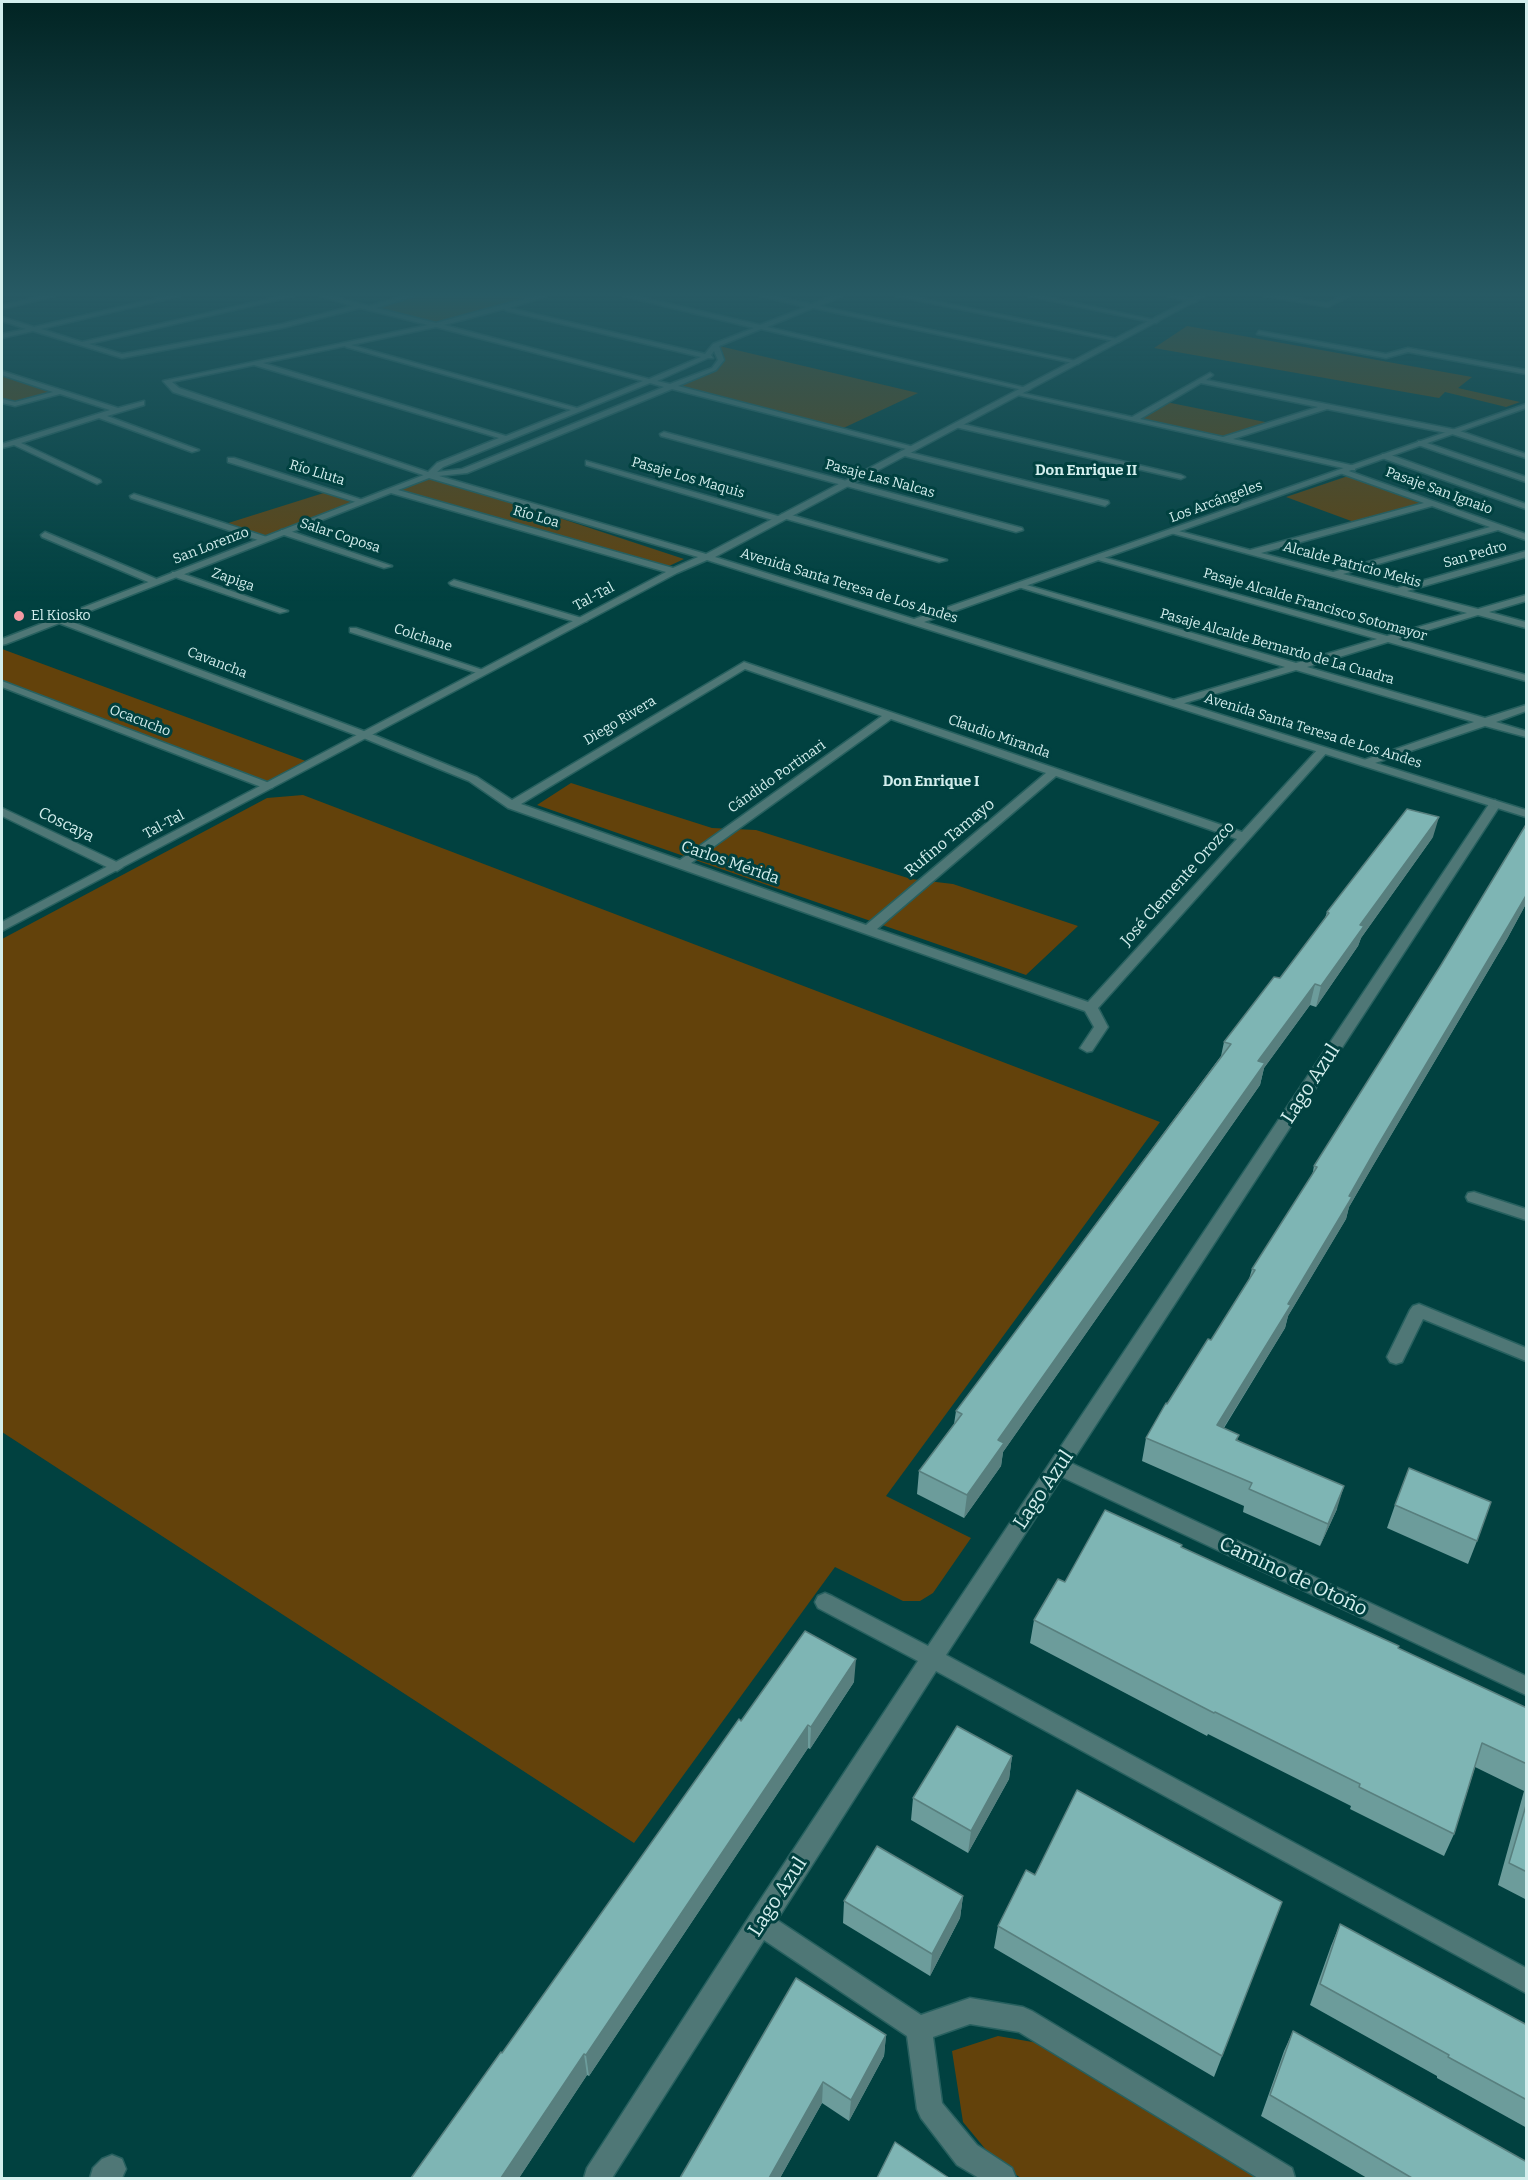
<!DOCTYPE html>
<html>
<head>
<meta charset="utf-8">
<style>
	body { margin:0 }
	#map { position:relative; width:1528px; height:2180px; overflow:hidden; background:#014140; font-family:Bitter,serif }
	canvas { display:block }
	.frame { position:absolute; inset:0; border:3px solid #d3eeed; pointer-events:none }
</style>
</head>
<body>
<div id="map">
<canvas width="1528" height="2180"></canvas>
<div class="frame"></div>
</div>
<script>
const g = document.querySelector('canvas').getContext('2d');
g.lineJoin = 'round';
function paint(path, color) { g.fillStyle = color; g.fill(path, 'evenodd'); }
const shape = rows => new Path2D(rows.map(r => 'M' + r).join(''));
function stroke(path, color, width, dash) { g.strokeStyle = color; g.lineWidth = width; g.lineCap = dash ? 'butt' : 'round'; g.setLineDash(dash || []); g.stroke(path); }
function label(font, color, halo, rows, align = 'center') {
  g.font = font + ' Bitter,serif'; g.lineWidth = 6; g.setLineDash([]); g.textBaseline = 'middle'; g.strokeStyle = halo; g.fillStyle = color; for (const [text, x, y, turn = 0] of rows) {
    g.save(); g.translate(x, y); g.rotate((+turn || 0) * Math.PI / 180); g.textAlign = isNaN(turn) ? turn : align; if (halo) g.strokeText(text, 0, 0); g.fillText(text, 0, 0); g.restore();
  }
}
paint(shape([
	[413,296,542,296,438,325,369,308],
	[1187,326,1472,377,1458,388,1520,402,1506,407,1445,392,1439,398,1154,348],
	[715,345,918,393,837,431,668,387,719,365],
	[2,373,44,387,50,393,38,400,17,402,2,401],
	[1166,402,1275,424,1223,440,1133,420],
	[429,475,684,559,669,566,390,490],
	[1348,476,1425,503,1354,522,1286,497],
	[330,491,362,501,264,539,222,525],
	[2,649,311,763,268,786,2,684],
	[571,783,712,828,756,830,911,879,953,884,1078,926,1026,975,537,805],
	[303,795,1160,1122,886,1496,971,1538,933,1593,920,1601,903,1601,835,1567,634,1843,2,1432,2,939,267,798],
	[998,2036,1044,2044,1264,2178,1021,2178,996,2162,963,2122,952,2051]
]), '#63420b');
const service = shape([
	[112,2155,122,2159,126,2169,122,2178,90,2178,93,2168,102,2159,112,2155]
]);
const minor = shape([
	[42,296,55,296,2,309,2,305,42,296],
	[167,296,180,296,41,329,82,342,281,296,294,296,89,344,122,354,282,324,353,306,320,296,332,296,369,306,403,296,414,296,376,308,436,323,535,296,547,296,509,308,705,354,713,344,754,328,623,296,636,296,760,325,806,307,760,296,774,296,812,304,832,296,842,296,819,306,1081,362,1078,364,813,308,767,327,1031,389,1027,391,761,329,719,346,724,360,716,370,678,386,914,447,914,451,672,389,467,473,429,477,173,392,163,381,428,325,360,308,282,328,122,358,33,331,2,338,2,334,26,329,2,321,2,317,34,327,167,296],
	[504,309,507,311,701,357,649,379,444,325,504,309],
	[436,327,643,381,577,408,351,345,436,327],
	[345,346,346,347,571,410,506,436,263,363,345,346],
	[714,351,718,360,712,368,670,384,657,381,708,358,713,358,711,355,714,351],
	[254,365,499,438,437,463,428,472,179,388,172,382,254,365],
	[650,383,664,387,462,469,437,472,443,467,650,383],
	[896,296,911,296,1122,340,1119,342,896,296],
	[1028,296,1043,296,1159,321,1156,323,1028,296],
	[1168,296,1182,296,1197,301,1194,303,1168,296],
	[1264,296,1283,296,1327,303,1341,296,1350,296,1328,307,1264,296],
	[1259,331,1386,354,1408,348,1526,370,1526,374,1408,352,1386,358,1257,334,1259,331],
	[2,371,118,408,144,401,144,405,107,416,199,450,192,452,99,418,21,443,100,480,101,482,97,484,14,445,2,448,2,444,110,410,60,394,15,406,2,403,2,399,15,402,53,392,2,375,2,371],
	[1210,373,1213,375,1206,380,1457,430,1526,454,1526,458,1452,434,1327,409,1233,439,1355,466,1355,470,1352,470,1013,394,1017,392,1132,417,1210,373],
	[1201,383,1318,407,1223,437,1140,419,1201,383],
	[958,423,1181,475,1185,477,1181,479,955,427,954,425,958,423],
	[664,432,1022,528,1023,530,1016,532,661,436,660,434,664,432],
	[1421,441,1526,477,1526,482,1418,445,1418,441,1421,441],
	[904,451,1108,501,1109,503,1105,506,901,455,901,451,904,451],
	[1382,454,1388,454,1526,504,1526,509,1382,458,1382,454],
	[228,458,234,458,366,501,359,503,228,462,228,458],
	[586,461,781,517,782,514,788,514,947,560,939,562,783,518,782,521,776,521,586,465,586,461],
	[1343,469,1526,534,1526,540,1498,530,1343,574,1397,588,1526,551,1526,557,1407,591,1478,609,1526,595,1526,601,1489,612,1526,622,1526,628,1478,615,1398,639,1526,675,1526,681,1388,642,1307,667,1485,718,1526,705,1526,711,1496,722,1526,731,1526,737,1485,726,1369,765,1361,765,1361,761,1474,722,1296,670,1178,705,1170,705,1170,701,1285,667,1015,586,1023,584,1296,663,1377,639,1091,558,1099,556,1387,636,1467,613,1167,532,1171,529,1250,550,1424,503,1340,473,1339,471,1343,469],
	[1432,506,1490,527,1333,572,1261,553,1432,506],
	[134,494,267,537,268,539,261,541,131,498,130,496,134,494],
	[281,530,287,530,392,566,384,568,281,534,281,530],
	[45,532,159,580,161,582,153,584,42,537,41,535,45,532],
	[172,572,178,572,288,611,280,613,172,576,172,572],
	[454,580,585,619,587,621,579,623,451,585,449,583,454,580],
	[59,617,369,733,477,777,512,800,744,662,1242,832,1319,748,1323,747,1329,750,1098,1008,1108,1027,1092,1051,1087,1052,1080,1048,1094,1027,1085,1011,508,808,469,781,361,737,56,622,54,620,59,617],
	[745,669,882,716,680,860,521,804,745,669],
	[891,719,1046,773,866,925,691,863,891,719],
	[1056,776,1237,839,1088,1002,877,929,1056,776],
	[350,628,356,628,489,672,480,674,350,632,350,628],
	[2,681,272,784,274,786,272,788,264,788,2,687,2,681],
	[1495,800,1501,804,1071,1463,1526,1676,1526,1695,1062,1477,946,1655,1526,1968,1526,1993,936,1671,777,1920,921,2015,970,1998,1023,2007,1032,2011,1292,2168,1295,2178,1258,2178,1019,2032,970,2024,933,2037,942,2103,977,2145,1012,2168,1016,2178,979,2178,957,2165,921,2118,917,2109,907,2036,764,1940,612,2178,584,2178,587,2168,751,1914,918,1661,818,1608,815,1602,818,1596,825,1593,832,1596,928,1646,1489,804,1495,800],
	[2,808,121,864,123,867,117,871,113,870,2,816,2,808],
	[1474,1192,1526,1209,1526,1220,1468,1201,1466,1197,1468,1193,1474,1192],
	[1419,1304,1526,1348,1526,1361,1423,1319,1402,1362,1396,1364,1390,1362,1387,1357,1410,1310,1413,1306,1419,1304]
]);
const tertiary = shape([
	[1196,296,1205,296,715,557,914,619,1526,404,1526,408,924,622,1526,810,1526,817,707,560,677,573,2,931,2,922,666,572,391,493,6,644,2,645,2,639,429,473,706,554,1196,296],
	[429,478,698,557,673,568,398,490,429,478]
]);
stroke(service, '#27605f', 3);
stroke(minor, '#27605f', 3);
stroke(tertiary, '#27605f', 3);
paint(service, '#4f7776');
paint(minor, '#4f7776');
paint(tertiary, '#4f7776');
paint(shape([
	[1527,823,1527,902,1507,939,1371,1169,1349,1207,1346,1219,1288,1316,1285,1328,1224,1428,1238,1440,1337,1509,1320,1546,1243,1512,1244,1506,1142,1461,1146,1438,1167,1404,1211,1340,1249,1279,1252,1269,1312,1176,1314,1166,1441,965],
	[1433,837,1361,938,1358,946,1316,1007,1310,1005,1264,1068,1260,1085,1003,1452,1001,1466,964,1518,917,1494,919,1471,954,1424,956,1411,1221,1056,1224,1042,1280,978,1325,918,1327,912],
	[1395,1505,1477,1541,1468,1564,1387,1528],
	[1182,1548,1527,1708,1527,1900,1498,1885,1524,1791,1475,1767,1454,1834,1444,1856,1350,1809,1351,1806,1208,1734,1207,1736,1030,1643,1034,1620,1065,1582],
	[854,1682,810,1749,808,1748,589,2076,587,2075,519,2178,502,2053,741,1721],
	[1012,1756,1009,1779,968,1853,911,1820,913,1798],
	[1035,1875,1282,1902,1214,2077,994,1948,998,1926],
	[963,1896,960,1918,930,1976,843,1923,844,1901],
	[1340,1924,1527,2025,1527,2128,1437,2078,1437,2076,1310,2005,1331,1946],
	[1293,2031,1527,2178,1367,2178,1261,2116,1284,2051],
	[886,2035,884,2056,849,2121,822,2103,780,2178,680,2178]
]), '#6c9c9b');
paint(shape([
	[1439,817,1433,837,1361,938,1358,946,1316,1007,1321,986,1360,925],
	[1527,894,1527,902,1507,939,1371,1169,1349,1207,1346,1219,1288,1316,1285,1328,1211,1448,1217,1425,1288,1304,1377,1147],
	[1315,984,1310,1005,1264,1068,1260,1085,1003,1452,1001,1466,964,1518,967,1495,998,1440,1258,1061],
	[1344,1486,1337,1509,1320,1546,1328,1524],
	[856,1659,854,1682,810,1749,811,1727],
	[808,1725,808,1748,589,2076,586,2055],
	[1012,1756,1009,1779,968,1853,971,1831],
	[963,1896,960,1918,930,1976,932,1954],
	[886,2035,884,2056,849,2121,851,2100],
	[584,2054,587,2075,519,2178,501,2178],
	[823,2082,822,2103,780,2178,769,2178]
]), '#587f7e');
const building = shape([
	[1407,809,1439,817,1360,925,1364,926,1321,986,1315,984,1258,1061,1265,1063,998,1440,1004,1443,967,1495,919,1471,962,1414,956,1411,1231,1044,1224,1042,1274,977,1280,978,1329,913,1327,912,1407,809],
	[1527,823,1527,894,1513,918,1377,1147,1349,1196,1352,1197,1288,1304,1291,1305,1217,1425,1239,1435,1236,1440,1344,1486,1328,1524,1249,1489,1252,1483,1146,1438,1166,1403,1167,1404,1208,1339,1211,1340,1255,1270,1252,1269,1317,1167,1314,1166,1441,965,1527,823],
	[1409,1468,1491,1502,1477,1541,1395,1505,1409,1468],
	[1105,1510,1182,1545,1181,1547,1399,1646,1398,1648,1527,1708,1527,1764,1482,1743,1454,1834,1359,1787,1360,1784,1215,1712,1214,1713,1034,1620,1058,1579,1065,1582,1105,1510],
	[805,1631,856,1659,811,1727,808,1725,586,2055,584,2054,501,2178,411,2178,501,2052,502,2053,739,1719,741,1721,805,1631],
	[957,1726,1012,1756,971,1831,913,1798,957,1726],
	[1077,1790,1282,1902,1222,2056,998,1926,1026,1870,1035,1875,1077,1790],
	[1527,1802,1527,1872,1509,1863,1527,1802],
	[877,1846,963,1896,932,1954,844,1901,877,1846],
	[1340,1924,1527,2025,1527,2100,1448,2057,1449,2055,1320,1984,1340,1924],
	[796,1978,886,2035,851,2100,823,2082,769,2178,680,2178,796,1978],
	[1293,2031,1527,2162,1527,2178,1412,2178,1270,2095,1293,2031],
	[895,2142,949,2178,877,2178,895,2142]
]);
paint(building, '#7eb5b4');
stroke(building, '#587f7e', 1.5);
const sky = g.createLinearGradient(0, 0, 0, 602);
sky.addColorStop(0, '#012423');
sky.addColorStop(0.49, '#275a64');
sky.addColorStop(1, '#275a6400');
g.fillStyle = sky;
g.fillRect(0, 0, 1528, 602);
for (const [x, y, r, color] of [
	[19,616,6,"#f49aa3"]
]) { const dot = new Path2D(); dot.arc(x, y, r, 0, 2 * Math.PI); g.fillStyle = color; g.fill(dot); stroke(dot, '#014140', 2); }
label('14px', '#d3eeed', '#014140', [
	["Río Lluta",317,473,17],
	["Pasaje Los Maquis",688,478,16],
	["Pasaje Las Nalcas",880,479,15],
	["Pasaje San Ignaio",1439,491,20],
	["Los Arcángeles",1216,502,-20],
	["Río Loa",536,517,16],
	["Salar Coposa",340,536,18],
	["San Lorenzo",211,546,-21],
	["San Pedro",1475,555,-16],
	["Alcalde Patricio Mekis",1352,565,15],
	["Zapiga",233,580,19],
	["Avenida Santa Teresa de Los Andes",849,586,17],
	["Tal-Tal",594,597,-28],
	["Pasaje Alcalde Francisco Sotomayor",1315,605,16],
	["Colchane",423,638,18],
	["Pasaje Alcalde Bernardo de La Cuadra",1277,647,16],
	["Cavancha",217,663,21],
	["Ocacucho",140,721,21],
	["Diego Rivera",620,721,-31],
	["Avenida Santa Teresa de Los Andes",1313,731,17],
	["Claudio Miranda",999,737,19],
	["Cándido Portinari",777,777,-35],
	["Tal-Tal",164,825,-28]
]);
label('14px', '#d3eeed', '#014140', [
	["El Kiosko",31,616]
], 'left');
label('bold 15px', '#d3eeed', '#014140', [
	["Don Enrique II",1086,471],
	["Don Enrique I",931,782]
]);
label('16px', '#d3eeed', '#014140', [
	["Coscaya",66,825,26],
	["Rufino Tamayo",950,838,-40],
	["Carlos Mérida",730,863,19],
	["José Clemente Orozco",1178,884,-48]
]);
label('20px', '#d3eeed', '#014140', [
	["Lago Azul",1311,1084,-57],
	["Lago Azul",1044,1490,-56],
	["Camino de Otoño",1293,1577,25],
	["Lago Azul",778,1897,-57]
]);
</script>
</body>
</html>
